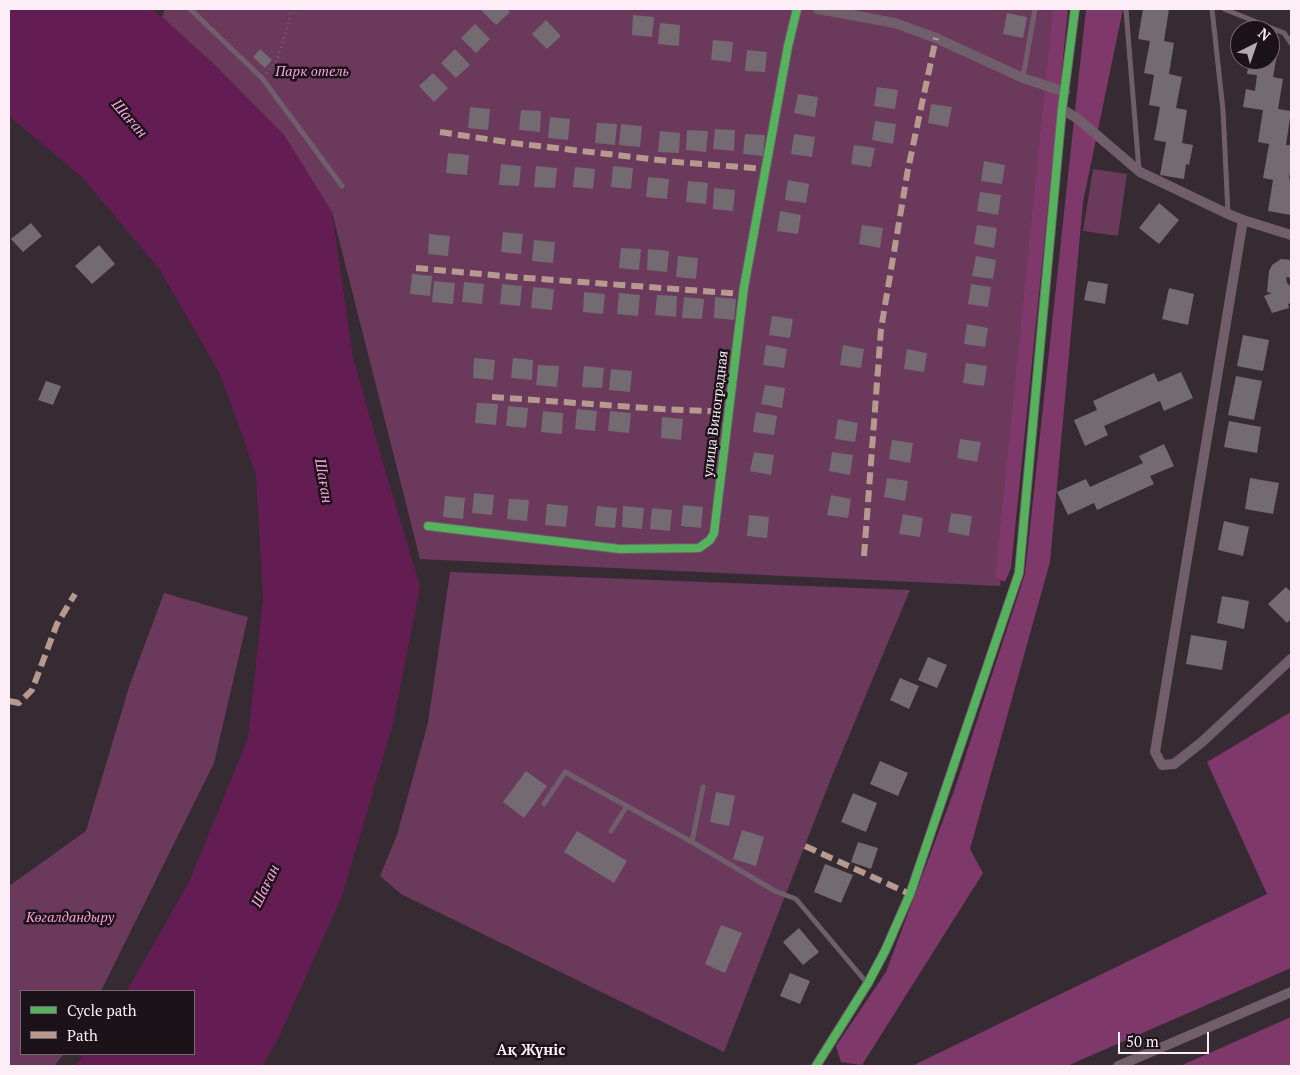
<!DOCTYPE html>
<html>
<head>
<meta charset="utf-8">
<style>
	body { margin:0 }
	#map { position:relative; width:1300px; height:1075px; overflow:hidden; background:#362b33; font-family:"PT Serif",serif }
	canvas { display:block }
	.frame { position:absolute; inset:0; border:10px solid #fcedf6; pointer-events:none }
	.legend { position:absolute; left:20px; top:990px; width:175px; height:65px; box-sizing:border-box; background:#1c1219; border:1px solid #766a71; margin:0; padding:6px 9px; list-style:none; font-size:15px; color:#fcedf6 }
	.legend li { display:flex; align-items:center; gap:10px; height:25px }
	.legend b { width:25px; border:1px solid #766a71 }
	.north { position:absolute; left:1230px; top:20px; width:50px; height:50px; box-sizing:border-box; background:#1c1219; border:1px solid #766a71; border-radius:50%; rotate:41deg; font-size:14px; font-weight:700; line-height:20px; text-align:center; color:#fcedf6 }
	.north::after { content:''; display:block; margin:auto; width:18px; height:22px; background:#b7a9b2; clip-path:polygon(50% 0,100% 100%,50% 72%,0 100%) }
	.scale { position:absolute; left:1118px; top:1032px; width:91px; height:22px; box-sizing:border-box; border:2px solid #fcedf6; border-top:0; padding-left:6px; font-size:15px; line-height:18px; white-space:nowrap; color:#fcedf6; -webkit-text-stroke:4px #1c1219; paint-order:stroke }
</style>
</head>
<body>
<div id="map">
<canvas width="1300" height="1075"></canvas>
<div class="frame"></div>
<ul class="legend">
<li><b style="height:6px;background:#56b35d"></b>Cycle path</li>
<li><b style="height:6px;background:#b69a8f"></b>Path</li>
</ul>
<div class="north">N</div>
<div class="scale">50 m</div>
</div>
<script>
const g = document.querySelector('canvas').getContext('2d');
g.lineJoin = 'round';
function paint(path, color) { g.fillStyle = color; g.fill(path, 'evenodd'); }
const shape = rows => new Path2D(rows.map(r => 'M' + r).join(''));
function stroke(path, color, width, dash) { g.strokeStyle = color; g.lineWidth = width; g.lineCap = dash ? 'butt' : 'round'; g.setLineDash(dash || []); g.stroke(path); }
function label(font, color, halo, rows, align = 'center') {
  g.font = font + ' "PT Serif",serif'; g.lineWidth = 5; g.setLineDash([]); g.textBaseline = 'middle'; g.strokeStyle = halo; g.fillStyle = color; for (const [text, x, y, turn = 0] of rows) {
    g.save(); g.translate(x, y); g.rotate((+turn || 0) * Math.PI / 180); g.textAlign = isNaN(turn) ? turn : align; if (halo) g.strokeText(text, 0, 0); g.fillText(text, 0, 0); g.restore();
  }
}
paint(shape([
	[165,9,1061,9,1000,586,420,559,332,212,219,69,162,17],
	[1093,169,1127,174,1118,236,1083,231],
	[450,572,910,590,832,776,724,1052,401,894,380,876,397,835,428,723],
	[164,593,248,617,214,763,101,991,21,991,21,1054,64,1054,54,1066,9,1066,9,886,86,831,129,687]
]), '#6a395b');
paint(shape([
	[1053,9,1068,9,1011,568,1005,582,995,578],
	[1086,9,1123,9,1083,202,1050,562,970,849,983,873,862,1065,841,1062,836,1046,886,972,954,791,1025,574],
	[1291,712,1291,968,1067,1066,912,1066,1267,894,1207,762],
	[1291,1017,1291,1066,1180,1066]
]), '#7e3869');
paint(shape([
	[9,9,151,9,162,17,219,69,285,136,332,212,353,358,385,470,420,586,393,724,342,896,278,1039,262,1066,75,1066,84,1054,194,1054,194,991,127,991,190,880,248,738,263,599,256,474,220,374,160,270,83,178,9,116]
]), '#641d53');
paint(shape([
	[482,9,507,9,510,12,496,25,481,10],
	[1143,9,1169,9,1164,41,1174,43,1169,74,1182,77,1176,108,1187,110,1182,143,1193,145,1189,165,1186,164,1184,179,1160,175,1166,142,1154,140,1160,107,1149,105,1154,75,1144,73,1150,41,1138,39],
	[1007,13,1027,17,1023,38,1003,34],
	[633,15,654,17,652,37,632,35],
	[546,20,561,36,547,49,532,34],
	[660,23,680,25,679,46,658,44],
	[475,24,490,39,476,53,461,38],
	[713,40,733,42,731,62,711,60],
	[1270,42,1279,43,1273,77,1283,79,1278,109,1291,111,1286,145,1291,145,1291,167,1289,179,1291,179,1291,215,1268,211,1273,180,1263,178,1269,144,1258,142,1263,110,1243,107,1246,89,1255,91,1257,75,1247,74,1249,60,1270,60],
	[260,49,272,60,265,68,253,57],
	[455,49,470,65,456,78,441,63],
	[747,50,767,52,765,72,745,71],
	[433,73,448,88,434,102,419,86],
	[877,87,898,90,895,109,874,106],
	[798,94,818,97,815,117,794,113],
	[931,104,952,107,948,127,928,123],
	[470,107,490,109,488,130,468,128],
	[521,110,541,111,540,132,519,130],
	[550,117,570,119,568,140,548,138],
	[875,121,896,124,893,144,872,140],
	[597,123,617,124,615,145,595,143],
	[621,124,642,126,640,147,619,145],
	[715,129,735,130,734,151,713,149],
	[687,130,708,131,706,152,686,150],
	[660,131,680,133,679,153,658,152],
	[745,134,765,135,763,156,743,154],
	[794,134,815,137,812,157,791,154],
	[854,145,875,148,871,167,851,164],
	[448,153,469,155,467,175,446,173],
	[984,161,1005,165,1002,184,981,181],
	[501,164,521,166,519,186,499,185],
	[536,166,557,168,555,188,534,187],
	[613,166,633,168,631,189,611,187],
	[575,167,595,169,593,189,573,187],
	[648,177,669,179,667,199,646,197],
	[788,180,809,184,806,203,785,200],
	[688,181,708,183,706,204,686,202],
	[714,188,735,190,733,211,713,209],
	[980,192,1001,195,998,215,977,211],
	[1159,203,1179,220,1159,244,1139,228],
	[780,211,801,215,798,234,777,231],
	[31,223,42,236,23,252,11,239],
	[862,225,883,228,880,248,859,244],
	[977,225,997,228,994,248,974,244],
	[503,232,523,234,521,254,501,252],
	[429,234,450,236,448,256,428,254],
	[534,240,555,242,553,263,532,261],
	[99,245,115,264,92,284,75,266],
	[621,248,641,249,639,270,619,268],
	[648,249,669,251,667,272,647,270],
	[678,256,698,258,696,279,676,277],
	[976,256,996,260,993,279,972,276],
	[1281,259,1291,260,1291,278,1286,277,1287,283,1291,287,1291,303,1288,304,1289,308,1272,313,1264,296,1272,293,1267,292,1269,271,1272,265],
	[412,274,432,276,430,296,410,294],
	[434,281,455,283,453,304,432,302],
	[1088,281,1108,284,1105,304,1084,300],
	[464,282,484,284,482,304,462,302],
	[502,284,522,286,520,306,500,304],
	[971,284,991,287,988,307,968,304],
	[533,287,554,289,552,310,531,308],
	[1169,288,1194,294,1188,325,1162,319],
	[584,292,605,294,603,314,583,312],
	[619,293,640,295,638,316,617,314],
	[657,295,677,296,676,317,655,315],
	[684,297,704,299,702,319,682,318],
	[715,297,736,299,734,320,714,318],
	[772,316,793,319,790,338,769,335],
	[967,324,988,328,985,347,964,344],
	[1243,335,1269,340,1263,371,1237,366],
	[766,345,787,349,784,368,763,365],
	[843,345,864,349,861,368,840,365],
	[907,349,927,353,924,372,904,369],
	[474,358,495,360,493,380,473,378],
	[513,358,533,360,532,380,511,378],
	[966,363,987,366,984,386,963,383],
	[538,365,559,366,557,387,536,385],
	[584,366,604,368,602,388,582,387],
	[611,369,632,371,630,392,609,390],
	[1181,372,1193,398,1164,411,1160,401,1104,426,1108,435,1085,446,1074,420,1097,410,1093,401,1154,373,1158,382],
	[1236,376,1262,381,1254,420,1228,415],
	[46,381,61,386,53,405,38,400],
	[765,385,785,388,782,408,761,404],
	[477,403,498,404,496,425,475,423],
	[508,406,528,408,526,428,506,426],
	[577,409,597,411,595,431,575,429],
	[543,411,563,413,562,434,541,432],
	[610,411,631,413,629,433,608,431],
	[756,412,777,416,774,435,753,432],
	[662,417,683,419,681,440,661,438],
	[838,419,858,423,855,442,835,439],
	[1229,421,1261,427,1257,453,1224,447],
	[960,439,981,442,977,462,957,458],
	[892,440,913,443,910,463,889,459],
	[1164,444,1174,466,1150,476,1154,484,1097,510,1094,503,1068,515,1057,492,1086,479,1090,487,1143,463,1139,456],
	[754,452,774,455,771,475,750,471],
	[832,452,853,455,850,475,829,471],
	[887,478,908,481,905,501,884,497],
	[1250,478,1279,483,1273,514,1245,509],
	[474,493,494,495,492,515,472,513],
	[831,495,851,499,848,518,827,515],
	[445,496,465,498,463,519,443,517],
	[509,499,529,500,527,521,507,519],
	[547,504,568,506,566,527,545,525],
	[683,505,703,507,701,528,681,526],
	[597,506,617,508,615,528,595,526],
	[623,506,644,508,642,529,622,527],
	[652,508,672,510,670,531,650,529],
	[951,513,972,516,969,536,948,532],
	[903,514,923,518,920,537,899,534],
	[749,515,769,517,767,538,747,536],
	[1224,521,1249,527,1243,556,1218,550],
	[1286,587,1291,592,1291,619,1287,623,1268,604],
	[1222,596,1249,601,1244,629,1217,623],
	[1191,635,1227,641,1222,670,1186,664],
	[928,657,947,665,937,688,918,680],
	[900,678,919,686,909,709,890,700],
	[880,761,908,773,898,796,870,784],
	[526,771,547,786,524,818,503,802],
	[716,792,735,796,729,826,710,822],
	[853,793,877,803,866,832,841,822],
	[742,830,764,837,756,866,733,859],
	[577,831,627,861,614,883,564,852],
	[858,842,878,848,871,869,851,862],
	[825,864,853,875,841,903,814,892],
	[721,925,742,933,725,973,705,964],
	[799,928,819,952,803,965,783,942],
	[790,973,810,981,800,1004,780,996]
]), '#746a71');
stroke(shape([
	[266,73,276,63,288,25,292,9]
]), '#74666f', 2.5, [1, 4]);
stroke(shape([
	[190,9,262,78,342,186],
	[1127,9,1126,10,1139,170],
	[1212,9,1223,110,1228,214],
	[1224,9,1284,33,1291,43],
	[1023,77,1035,9],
	[544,804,565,772,692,842,775,891,796,899,867,983],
	[611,831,627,806],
	[692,842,703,787]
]), '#705f6a', 5);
stroke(shape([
	[818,9,895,23,936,38,1023,78,1065,92],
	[1062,109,1078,119,1140,172,1228,214,1243,220,1291,235],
	[1243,220,1155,752,1162,765,1174,764,1202,742,1291,659],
	[428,526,620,549,699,548,710,540,714,533,744,287,788,46,797,9],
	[816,1066,868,983,885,951,910,894,1019,573,1062,109,1075,9],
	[1118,1066,1291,992]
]), '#705f6a', 10);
stroke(shape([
	[440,132,513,143,676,162,766,169],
	[416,268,514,277,743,294],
	[492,397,662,409,729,412],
	[864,556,881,329,908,169,936,38],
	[9,701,19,703,32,690,57,624,75,594],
	[805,846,910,894]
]), '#b69a8f', 6, [12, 6]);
stroke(shape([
	[428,526,620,549,699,548,710,540,714,533,744,287,788,46,797,9],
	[816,1066,868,983,885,951,910,894,1019,573,1062,109,1075,9]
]), '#56b35d', 8);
label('italic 14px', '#f8a1dc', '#1c1219', [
	["Парк отель",312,72],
	["Көгалдандыру",70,918]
]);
label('14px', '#fcedf6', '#1c1219', [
	["улица Виноградная",716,414,-83]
]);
label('italic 15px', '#fca4df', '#1c1219', [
	["Шаған",129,119,49],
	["Шаған",323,481,80],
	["Шаған",266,886,-64]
]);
label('bold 15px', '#fcedf6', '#1c1219', [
	["Ақ Жүніс",531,1051]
]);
</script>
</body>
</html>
